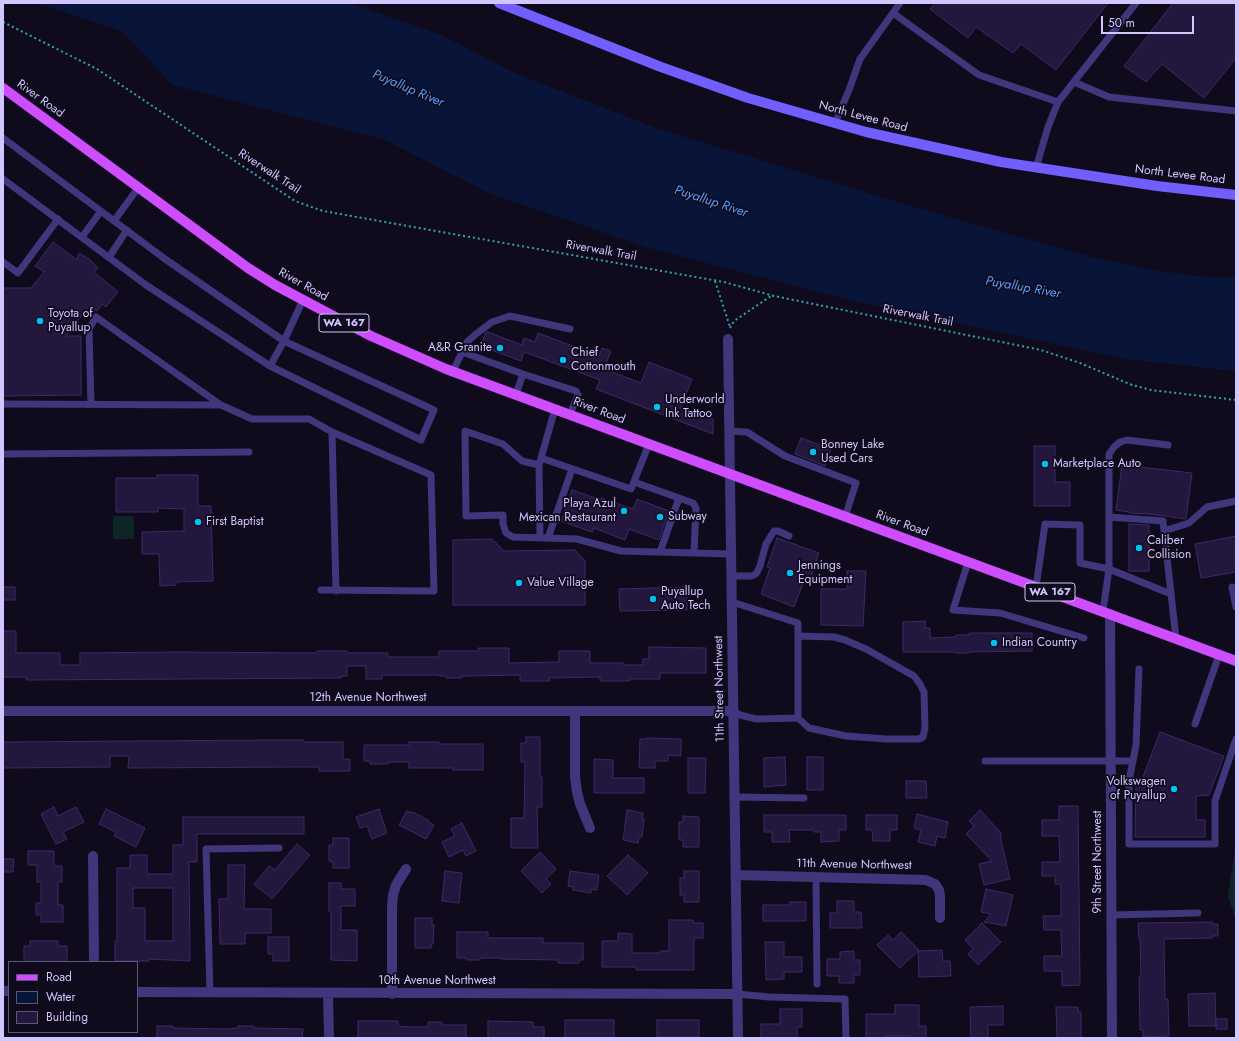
<!DOCTYPE html>
<html>
<head>
<meta charset="utf-8">
<style>
	body { margin:0 }
	#map { position:relative; width:1239px; height:1041px; overflow:hidden; background:#100b1c; font-family:Jost,sans-serif }
	canvas { display:block }
	.frame { position:absolute; inset:0; border:4px solid #d2c6ff; pointer-events:none }
	.legend { position:absolute; left:8px; top:961px; width:130px; height:72px; box-sizing:border-box; background:#100b1c; border:1px solid #5e5677; margin:0; padding:5px 7px; list-style:none; font-size:12px; color:#d2c6ff }
	.legend li { display:flex; align-items:center; gap:8px; height:20px }
	.legend b { width:20px; border:1px solid #5e5677 }
	.scale { position:absolute; left:1101px; top:16px; width:93px; height:18px; box-sizing:border-box; border:2px solid #d2c6ff; border-top:0; padding-left:5px; font-size:12px; line-height:14px; white-space:nowrap; color:#d2c6ff; -webkit-text-stroke:3px #100b1c; paint-order:stroke }
</style>
</head>
<body>
<div id="map">
<canvas width="1239" height="1041"></canvas>
<div class="frame"></div>
<ul class="legend">
<li><b style="height:5px;background:#ce4dff"></b>Road</li>
<li><b style="height:11px;background:#081538"></b>Water</li>
<li><b style="height:11px;background:#23173d"></b>Building</li>
</ul>
<div class="scale">50 m</div>
</div>
<script>
const g = document.querySelector('canvas').getContext('2d');
g.lineJoin = 'round';
function paint(path, color) { g.fillStyle = color; g.fill(path, 'evenodd'); }
const shape = rows => new Path2D(rows.map(r => 'M' + r).join(''));
function stroke(path, color, width, dash) { g.strokeStyle = color; g.lineWidth = width; g.lineCap = dash ? 'butt' : 'round'; g.setLineDash(dash || []); g.stroke(path); }
function label(font, color, halo, rows, align = 'center') {
  g.font = font + ' Jost,sans-serif'; g.lineWidth = 3.5; g.setLineDash([]); g.textBaseline = 'middle'; g.strokeStyle = halo; g.fillStyle = color; for (const [text, x, y, turn = 0] of rows) {
    g.save(); g.translate(x, y); g.rotate((+turn || 0) * Math.PI / 180); g.textAlign = isNaN(turn) ? turn : align; if (halo) g.strokeText(text, 0, 0); g.fillText(text, 0, 0); g.restore();
  }
}
paint(shape([
	[113,516,134,516,134,539,113,539],
	[1236,842,1236,920,1228,896]
]), '#0e2526');
paint(shape([
	[38,3,349,3,439,34,517,74,656,128,917,208,1095,258,1159,271,1215,278,1236,277,1236,371,1126,359,861,303,649,248,491,194,385,140,173,85,121,31]
]), '#081538');
const building = shape([
	[935,3,1108,3,1056,70,1021,44,1013,53,976,27,968,38,930,9,935,3],
	[1173,3,1236,3,1236,58,1204,98,1162,64,1146,82,1124,66,1173,3],
	[53,242,77,260,79,253,89,259,98,268,94,272,118,292,106,307,102,304,97,311,89,306,66,336,81,336,81,395,3,396,3,288,31,288,44,272,35,266,53,242],
	[486,332,488,332,522,345,524,338,535,342,538,333,599,356,602,348,611,351,604,369,641,383,649,362,692,379,681,407,713,419,713,434,596,389,600,380,524,352,521,361,481,346,486,332],
	[801,438,831,449,825,466,795,454,801,438],
	[1034,446,1055,446,1055,482,1070,482,1070,506,1034,506,1034,446],
	[1122,465,1192,473,1186,519,1149,514,1129,513,1129,512,1116,510,1122,465],
	[157,475,198,475,198,506,211,506,213,581,176,582,176,585,160,586,159,554,142,554,142,532,184,531,184,509,158,508,158,512,116,512,116,478,157,478,157,475],
	[572,490,601,500,601,498,633,509,637,499,669,511,659,540,629,529,625,540,594,528,592,532,561,521,572,490],
	[1129,524,1149,525,1149,571,1129,571,1129,524],
	[1236,536,1236,572,1201,578,1195,544,1236,536],
	[777,538,819,553,810,580,805,578,794,607,761,594,770,568,767,567,777,538],
	[492,539,504,551,575,550,585,561,585,605,453,605,453,540,492,539],
	[847,571,866,571,863,626,821,625,821,589,847,589,847,571],
	[3,587,15,587,15,600,3,600,3,587],
	[687,587,687,610,620,611,619,589,687,587],
	[925,621,925,628,930,628,930,638,956,637,956,635,969,635,969,633,1032,633,1032,651,969,652,969,653,956,653,956,652,903,652,903,622,925,621],
	[3,631,16,631,16,653,60,653,60,665,80,665,80,653,177,652,317,653,317,651,347,651,347,653,388,653,388,657,439,657,439,651,478,651,478,648,509,648,509,663,559,662,559,651,590,651,590,663,624,663,624,665,643,665,643,659,649,659,649,647,706,648,706,673,660,673,660,679,630,679,630,681,600,681,600,677,549,678,550,681,520,681,520,675,469,676,462,676,462,678,446,678,446,676,439,676,439,675,382,675,382,679,366,679,366,666,347,666,347,676,341,676,341,678,26,680,26,677,3,677,3,631],
	[1160,732,1224,756,1209,795,1196,796,1196,820,1205,820,1205,837,1135,837,1136,782,1141,782,1160,732],
	[526,737,540,737,540,777,542,777,542,807,537,807,538,848,511,848,511,818,524,818,525,762,521,762,521,743,526,743,526,737],
	[647,738,681,739,681,756,668,755,668,761,655,761,655,768,639,768,640,739,647,739,647,738],
	[273,740,304,740,304,742,343,742,343,759,350,759,350,771,319,771,319,767,293,767,128,768,129,756,110,756,110,767,3,768,3,742,273,740],
	[409,742,439,742,439,744,483,744,483,770,453,770,453,768,409,768,409,762,388,762,388,764,370,764,370,761,364,761,364,745,409,745,409,742],
	[785,757,786,785,764,787,764,758,785,757],
	[807,757,823,757,823,790,807,790,807,757],
	[688,758,706,758,705,793,688,793,688,758],
	[594,759,613,760,613,778,644,778,644,793,594,793,594,759],
	[906,781,926,781,927,798,906,798,906,781],
	[1059,806,1078,806,1080,985,1062,986,1062,971,1044,971,1044,956,1062,956,1061,937,1061,930,1044,930,1043,916,1061,916,1061,892,1060,884,1055,884,1055,876,1042,876,1042,862,1060,862,1059,836,1042,836,1042,820,1059,820,1059,806],
	[54,807,58,816,76,807,84,822,63,832,67,839,56,844,41,814,54,807],
	[106,809,145,828,136,847,114,836,116,832,99,824,106,809],
	[379,809,387,833,372,839,367,826,360,828,356,817,379,809],
	[627,810,643,813,642,819,644,819,642,837,639,837,638,843,623,840,627,810],
	[980,810,1002,834,1000,836,1010,879,984,885,979,864,992,861,966,834,974,826,969,821,980,810],
	[407,811,412,813,413,812,429,821,428,822,434,825,426,839,399,825,407,811],
	[917,814,948,822,945,838,937,836,935,846,918,842,921,830,914,828,917,814],
	[764,815,846,815,846,830,839,830,839,841,821,842,821,832,814,832,814,830,789,830,790,842,772,842,772,832,764,832,764,815],
	[866,815,897,815,897,830,890,830,890,841,873,841,872,830,866,830,866,815],
	[683,816,699,817,699,847,683,847,683,840,679,840,679,822,683,822,683,816],
	[183,817,304,817,304,834,197,834,197,862,189,862,190,961,149,959,149,961,115,961,115,941,117,941,117,868,130,868,130,855,147,855,147,874,173,874,173,845,183,845,183,817],
	[133,888,173,888,173,941,145,941,145,908,133,908,133,888],
	[462,823,476,851,466,856,463,850,449,857,442,842,455,836,451,829,462,823],
	[333,838,349,838,349,868,333,868,333,862,329,861,329,845,333,845,333,838],
	[297,844,310,855,272,899,254,884,269,866,275,870,297,844],
	[28,851,54,851,54,866,62,866,62,882,58,882,58,905,63,905,63,922,41,922,41,915,36,915,36,903,41,903,41,882,37,882,37,865,28,865,28,851],
	[540,852,556,869,546,879,551,884,542,893,521,871,540,852],
	[628,855,648,873,627,895,607,876,628,855],
	[3,859,14,859,13,872,3,872,3,859],
	[228,865,245,865,244,909,271,909,271,933,245,933,245,944,220,944,219,899,228,899,228,865],
	[445,871,462,873,459,903,442,901,445,871],
	[570,871,599,875,597,890,591,889,591,893,573,890,573,887,568,886,570,871],
	[684,871,699,871,699,902,684,902,684,895,680,895,680,878,684,878,684,871],
	[329,883,341,883,341,889,355,889,355,906,341,906,341,930,357,930,357,961,331,960,331,912,329,912,329,883],
	[986,889,1013,895,1006,926,984,922,991,914,981,912,986,889],
	[837,901,854,901,854,912,861,912,862,928,830,928,830,913,837,913,837,901],
	[790,902,806,902,806,921,763,921,763,905,790,905,790,902],
	[415,918,432,918,432,925,434,925,433,944,432,944,431,948,415,948,415,918],
	[669,920,693,920,693,923,703,923,703,938,694,938,694,970,636,970,636,967,602,967,602,941,618,941,618,933,632,934,632,953,660,953,660,951,669,951,669,920],
	[1212,922,1212,924,1218,924,1218,936,1212,936,1212,938,1164,939,1165,999,1168,999,1169,1036,1143,1037,1143,1030,1140,1030,1139,976,1141,976,1140,939,1139,939,1138,923,1212,922],
	[982,923,1001,942,978,965,968,954,973,949,965,940,982,923],
	[457,932,488,932,488,938,543,938,543,943,583,943,583,960,579,960,579,963,558,963,558,960,501,959,501,958,480,958,480,960,466,960,466,958,457,958,457,932],
	[901,932,919,950,900,968,877,945,888,935,893,940,901,932],
	[268,937,289,937,289,961,273,961,273,954,268,954,268,937],
	[30,941,58,941,58,946,67,946,67,962,24,962,24,946,30,946,30,941],
	[765,942,784,942,784,957,802,957,802,972,784,972,784,979,766,980,765,942],
	[942,950,943,961,950,961,951,976,919,977,918,951,942,950],
	[854,951,854,960,860,960,860,975,854,975,854,983,839,983,839,976,827,976,827,959,840,959,840,952,854,951],
	[1215,993,1216,1026,1189,1026,1188,994,1215,993],
	[895,1005,919,1005,919,1026,926,1026,926,1038,909,1038,909,1036,884,1036,884,1038,866,1038,866,1014,895,1014,895,1005],
	[1003,1006,1003,1025,988,1025,988,1038,971,1038,970,1007,1003,1006],
	[1056,1007,1078,1007,1078,1012,1081,1012,1081,1038,1057,1038,1056,1007],
	[780,1009,802,1009,802,1027,797,1027,797,1038,761,1038,761,1024,780,1024,780,1009],
	[1216,1019,1227,1019,1227,1029,1216,1029,1216,1019],
	[565,1020,614,1020,614,1038,565,1038,565,1020],
	[657,1020,699,1020,699,1037,657,1037,657,1020],
	[358,1021,398,1021,398,1026,409,1027,428,1027,428,1022,442,1022,442,1025,466,1025,466,1038,358,1038,358,1021],
	[488,1021,533,1022,533,1027,544,1027,544,1038,488,1038,488,1021],
	[157,1026,173,1026,173,1028,227,1029,238,1028,238,1026,254,1026,254,1028,303,1029,302,1038,157,1038,157,1026]
]);
paint(building, '#23173d');
stroke(building, '#3c2969', 1);
stroke(shape([
	[3,22,97,69,295,201,323,211,724,282,774,296,1041,350,1080,363,1132,385,1151,390,1236,400],
	[715,281,730,327],
	[730,328,734,321,771,296]
]), '#2ca8ad', 2, [2, 3]);
stroke(shape([
	[893,13,979,75,1058,102],
	[1074,82,1109,97,1236,111],
	[835,123,849,90,860,59,900,3],
	[3,138,165,259,284,341,303,300],
	[1036,168,1048,127,1058,102,1136,3],
	[3,179,146,285,270,366],
	[114,221,138,188],
	[82,237,101,211],
	[109,257,127,230],
	[3,262,18,273,58,219],
	[284,341,434,410,421,440,270,366,284,341],
	[462,352,523,374,576,391,578,395,570,414],
	[453,371,467,342,476,334,492,322,510,316,570,329],
	[516,394,523,374],
	[3,404,221,405],
	[91,404,89,329,96,317,221,405,252,419,309,419,332,432,431,475,434,591,321,590],
	[729,431,747,432,785,456,856,483,845,517],
	[332,432,336,591],
	[3,454,249,452],
	[541,458,631,489,649,444],
	[539,465,522,461,503,444,465,431,466,516,503,515,503,524,506,533,513,537,577,539,621,551,731,554],
	[634,482,693,503,696,508,694,553],
	[1109,517,1163,521,1176,639],
	[1164,531,1189,523,1207,507,1236,501],
	[540,538,539,465,555,409],
	[548,538,572,469],
	[660,552,679,498],
	[968,562,953,610,1000,613,1084,638],
	[731,576,751,576,756,574,760,566,766,544,774,531,778,531,789,536],
	[1036,587,1045,524,1080,525,1080,563,1109,569,1171,594],
	[1232,587,1236,607],
	[732,602,798,623,798,718,756,719,740,715,733,711],
	[1103,611,1109,569,1109,454,1114,447,1120,442,1127,440,1168,445],
	[1139,669,1136,745,1129,781,1129,844,1215,844,1215,801,1236,739],
	[798,718,809,728,846,736,887,739,919,739,923,737,925,728,924,692,920,684,914,676,866,649,845,640,834,637,798,636],
	[1195,724,1219,655],
	[985,761,1133,761],
	[734,797,804,798],
	[816,878,817,984],
	[1111,915,1198,913],
	[210,993,206,849,279,848],
	[737,994,769,997,845,999,846,1038]
]), '#3f367b', 7);
stroke(shape([
	[728,339,738,1038],
	[1110,614,1112,1038],
	[3,711,733,711],
	[575,711,575,777,577,792,580,804,590,828],
	[93,856,94,962],
	[736,875,926,880,935,884,939,890,940,896,940,918],
	[3,991,9,991],
	[137,992,737,994],
	[328,994,329,1038],
	[392,994,392,907,393,895,396,885,406,869]
]), '#3f367b', 10);
stroke(shape([
	[499,3,661,67,748,98,866,132,1001,162,1157,186,1236,195]
]), '#725dff', 10);
stroke(shape([
	[3,88,248,268,275,285,371,336,446,369,1236,661]
]), '#ce4dff', 10);
for (const [x, y, r, color] of [
	[40,321,4,"#00c1f1"],
	[500,348,4,"#00c1f1"],
	[563,360,4,"#00c1f1"],
	[657,407,4,"#00c1f1"],
	[813,452,4,"#00c1f1"],
	[1045,464,4,"#00c1f1"],
	[624,511,4,"#00c1f1"],
	[660,517,4,"#00c1f1"],
	[198,522,4,"#00c1f1"],
	[1139,548,4,"#00c1f1"],
	[790,573,4,"#00c1f1"],
	[519,583,4,"#00c1f1"],
	[653,599,4,"#00c1f1"],
	[994,643,4,"#00c1f1"],
	[1174,789,4,"#00c1f1"]
]) { const dot = new Path2D(); dot.arc(x, y, r, 0, 2 * Math.PI); g.fillStyle = color; g.fill(dot); stroke(dot, '#100b1c', 1.5); }
for (const [x, y, w] of [
	[344,323,50],
	[1050,592,50]
]) { const box = new Path2D(); box.roundRect(x - w / 2, y - 9, w, 18, 3); g.fillStyle = '#100b1c'; g.fill(box); stroke(box, '#d2c6ff', 1); }
label('bold 11px', '#d2c6ff', null, [
	["WA 167",344,323],
	["WA 167",1050,592]
]);
label('12px', '#d2c6ff', '#100b1c', [
	["River Road",40,99,36],
	["North Levee Road",863,117,15],
	["Riverwalk Trail",269,172,33],
	["North Levee Road",1180,175,7],
	["Riverwalk Trail",601,251,10],
	["River Road",303,285,29],
	["Riverwalk Trail",918,316,11],
	["River Road",599,411,21],
	["River Road",902,524,20],
	["11th Street Northwest",720,689,-91],
	["12th Avenue Northwest",368,698],
	["9th Street Northwest",1098,862,-90],
	["11th Avenue Northwest",854,865,1],
	["10th Avenue Northwest",437,981]
]);
label('12px', '#d2c6ff', '#100b1c', [
	["Toyota of",48,314],
	["Puyallup",48,328],
	["A&R Granite",492,348,"right"],
	["Chief",571,353],
	["Cottonmouth",571,367],
	["Underworld",665,400],
	["Ink Tattoo",665,414],
	["Bonney Lake",821,445],
	["Used Cars",821,459],
	["Marketplace Auto",1053,464],
	["Playa Azul",616,504,"right"],
	["Mexican Restaurant",616,518,"right"],
	["Subway",668,517],
	["First Baptist",206,522],
	["Caliber",1147,541],
	["Collision",1147,555],
	["Jennings",798,566],
	["Equipment",798,580],
	["Value Village",527,583],
	["Puyallup",661,592],
	["Auto Tech",661,606],
	["Indian Country",1002,643],
	["Volkswagen",1166,782,"right"],
	["of Puyallup",1166,796,"right"]
], 'left');
label('italic 13px', '#549fff', '#100b1c', [
	["Puyallup River",408,89,23],
	["Puyallup River",711,202,18],
	["Puyallup River",1023,288,10]
]);
</script>
</body>
</html>
